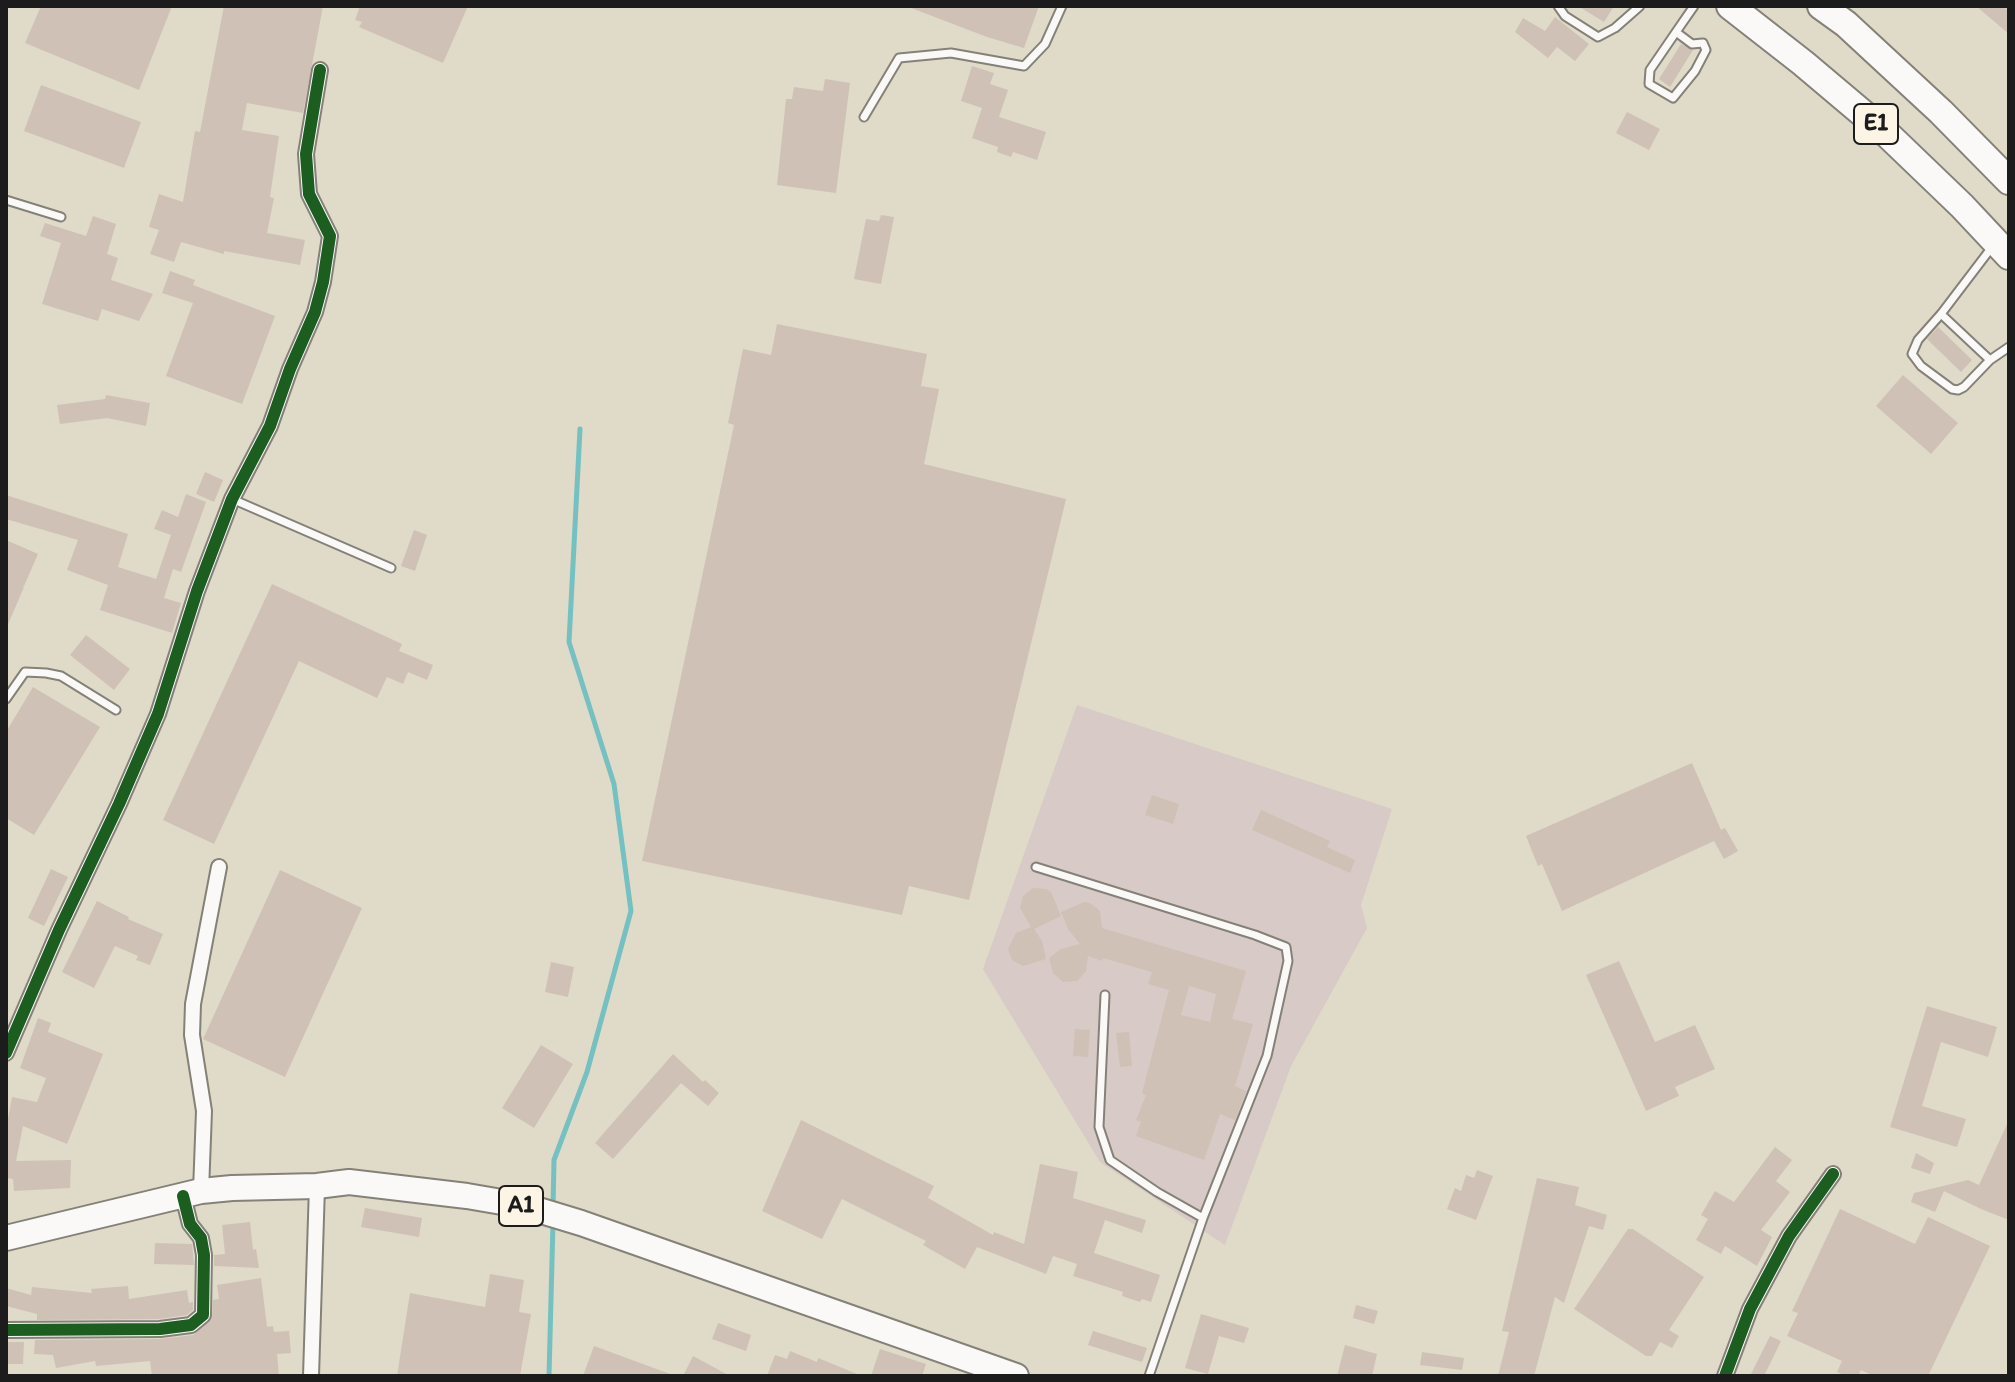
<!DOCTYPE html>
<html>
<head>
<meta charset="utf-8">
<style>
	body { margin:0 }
	#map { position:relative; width:2015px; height:1382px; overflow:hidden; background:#e0dac8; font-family:Itim,sans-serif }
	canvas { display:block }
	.frame { position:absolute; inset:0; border:8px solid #1c1c1c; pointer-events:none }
</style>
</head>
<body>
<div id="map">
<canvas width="2015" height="1382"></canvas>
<div class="frame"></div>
</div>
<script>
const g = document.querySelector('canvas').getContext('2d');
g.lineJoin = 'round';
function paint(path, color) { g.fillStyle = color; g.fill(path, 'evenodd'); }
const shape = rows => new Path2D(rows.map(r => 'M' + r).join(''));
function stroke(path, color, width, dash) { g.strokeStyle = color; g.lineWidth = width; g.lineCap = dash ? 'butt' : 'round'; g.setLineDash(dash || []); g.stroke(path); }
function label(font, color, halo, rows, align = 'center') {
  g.font = font + ' Itim,sans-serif'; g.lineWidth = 8; g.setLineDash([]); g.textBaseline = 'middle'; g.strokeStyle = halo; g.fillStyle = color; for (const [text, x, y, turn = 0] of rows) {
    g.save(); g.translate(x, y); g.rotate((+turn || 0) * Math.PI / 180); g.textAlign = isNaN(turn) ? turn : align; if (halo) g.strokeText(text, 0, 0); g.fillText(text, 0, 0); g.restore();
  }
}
paint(shape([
	[1077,705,1392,809,1361,905,1367,928,1291,1066,1225,1245,1100,1162,983,969]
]), '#d8cac6');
stroke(shape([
	[553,1208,554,1160,587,1072,631,911,614,784,569,642,580,429],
	[549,1376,553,1222]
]), '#75c1c1', 5);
paint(shape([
	[41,6,172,6,139,90,25,43],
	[224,6,323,6,303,113,247,103,242,130,279,136,270,197,274,198,267,233,305,240,300,265,224,251,224,254,181,242,174,262,150,254,159,230,149,227,159,194,183,202,195,131,200,132],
	[360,6,468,6,443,63,359,27,362,22,355,20],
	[906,6,1039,6,1024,48,987,37],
	[1578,6,1614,6,1604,22],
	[1976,6,2003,6,2009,11,2009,34],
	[1555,17,1589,44,1575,61,1557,47,1548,58,1515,32,1523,18,1545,31],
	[1681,44,1693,50,1670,87,1659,79],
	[972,66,994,73,990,84,1008,90,999,117,1046,132,1037,160,1013,152,1011,157,997,152,998,147,972,138,982,108,961,101],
	[825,79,850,83,836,193,777,185,786,99,792,99,794,87,823,91],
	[41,85,141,122,124,168,24,131],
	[1627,112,1660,129,1649,150,1616,133],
	[881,215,894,217,881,284,854,279,866,219,879,221],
	[93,216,116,224,107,254,118,258,111,280,153,294,139,321,102,309,98,321,42,304,61,243,40,236,45,223,86,236],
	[170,271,195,280,193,285,275,316,242,404,166,376,193,303,162,293],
	[777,324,927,354,921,386,939,389,924,464,1066,499,969,900,909,886,902,915,642,861,734,425,728,423,743,349,771,355],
	[1938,327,1972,360,1961,372,1927,339],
	[1903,375,1958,423,1931,454,1876,406],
	[106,395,150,403,146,426,107,418,60,424,57,405,105,399],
	[205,472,223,480,214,502,196,494],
	[186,494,206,502,181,572,173,569,164,598,181,603,172,633,100,610,108,585,67,570,78,540,6,519,6,495,128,534,118,567,156,579,171,535,154,529,162,510,178,517],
	[414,530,427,535,415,571,401,566],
	[6,540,38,554,24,586,22,585,24,587,6,629],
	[272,584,402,644,399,651,433,665,427,680,408,672,403,684,387,677,377,698,299,661,214,844,163,820],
	[86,635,130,669,114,690,70,655],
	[33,687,100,727,34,835,6,818,6,732],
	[1692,763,1721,830,1725,828,1738,851,1724,859,1714,841,1562,911,1542,864,1538,866,1526,836],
	[1152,795,1179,804,1173,824,1145,815],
	[1261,810,1330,841,1327,847,1355,860,1350,873,1252,830],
	[51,869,68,877,44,926,28,918],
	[280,870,362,908,285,1077,203,1039],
	[1033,888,1046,889,1051,892,1061,916,1034,929,1042,941,1046,959,1023,966,1012,960,1008,949,1016,933,1031,927,1020,908,1023,896],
	[97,901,129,917,128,919,163,934,150,965,136,960,138,956,115,946,94,988,62,972],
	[1084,902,1090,903,1100,911,1102,928,1246,971,1232,1019,1253,1024,1235,1086,1246,1091,1235,1120,1220,1114,1204,1160,1136,1136,1141,1122,1136,1120,1146,1095,1142,1093,1169,990,1148,984,1152,972,1103,958,1102,961,1088,956,1086,971,1077,981,1063,982,1053,973,1049,958,1061,949,1080,944,1068,929,1061,912],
	[1189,986,1216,994,1210,1022,1181,1015],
	[1619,961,1655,1042,1695,1025,1715,1069,1675,1087,1679,1096,1646,1111,1586,975],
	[551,962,574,967,568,997,545,992],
	[1927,1006,1997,1027,1988,1057,1941,1042,1922,1106,1966,1119,1957,1147,1890,1127],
	[38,1018,51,1023,48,1032,103,1054,67,1144,23,1126,16,1161,71,1160,70,1188,14,1191,13,1179,6,1178,6,1130,12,1097,37,1102,46,1078,20,1068],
	[1075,1029,1090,1030,1088,1057,1073,1056],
	[1129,1032,1132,1066,1120,1067,1116,1033],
	[541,1045,573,1064,534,1128,502,1108],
	[673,1054,703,1082,705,1080,719,1093,708,1106,681,1083,613,1159,595,1143],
	[801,1120,934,1186,928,1198,993,1235,994,1232,1024,1244,1040,1164,1078,1172,1073,1198,1146,1220,1142,1233,1105,1220,1094,1253,1160,1275,1151,1302,1142,1299,1140,1302,1122,1296,1123,1292,1073,1276,1077,1264,1053,1256,1046,1274,977,1247,965,1269,923,1245,926,1241,842,1199,822,1239,762,1211],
	[2009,1120,2009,1220,1981,1209,1944,1191,1935,1212,1911,1202,1914,1193,1968,1180,1979,1185],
	[1775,1147,1792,1160,1776,1181,1790,1192,1761,1230,1772,1237,1757,1266,1725,1246,1721,1254,1696,1240,1708,1219,1701,1215,1715,1191,1734,1202],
	[1916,1153,1934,1163,1930,1174,1911,1168],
	[1477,1170,1493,1176,1476,1220,1447,1209,1455,1188,1461,1191,1466,1175,1474,1178],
	[1537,1178,1579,1187,1575,1205,1607,1215,1603,1230,1589,1226,1564,1303,1555,1297,1534,1376,1498,1376,1509,1332,1502,1331],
	[365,1208,422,1218,419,1237,361,1227],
	[1840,1209,1915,1244,1928,1217,1990,1246,1928,1376,1874,1376,1861,1370,1858,1376,1846,1376,1837,1372,1842,1361,1787,1336,1798,1313,1792,1311],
	[250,1222,253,1250,256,1249,259,1268,214,1266,214,1255,225,1254,222,1225],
	[1628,1229,1633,1229,1704,1277,1669,1330,1679,1336,1672,1348,1660,1342,1652,1356,1646,1356,1574,1309],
	[155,1243,192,1244,194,1265,154,1264],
	[490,1274,524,1280,519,1312,531,1314,520,1376,397,1376,410,1293,485,1307],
	[261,1278,267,1327,273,1326,274,1332,289,1331,291,1353,277,1354,279,1376,152,1376,150,1361,96,1366,95,1361,56,1368,53,1355,34,1354,35,1340,160,1339,193,1335,212,1319,213,1300,219,1299,217,1285],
	[128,1286,129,1299,187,1290,189,1303,193,1302,193,1310,187,1315,159,1319,37,1320,37,1314,6,1306,6,1288,31,1295,32,1287,92,1293,91,1289],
	[1356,1305,1378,1311,1374,1324,1353,1318],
	[1201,1314,1249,1328,1244,1343,1219,1336,1208,1374,1185,1368],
	[718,1323,751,1335,746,1351,712,1339],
	[1093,1331,1147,1348,1142,1362,1088,1345],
	[1770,1336,1781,1341,1764,1376,1750,1376],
	[6,1342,24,1342,23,1364,6,1364],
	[1345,1345,1377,1354,1372,1376,1337,1376],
	[594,1346,670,1374,670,1376,583,1376],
	[880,1349,926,1364,922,1376,871,1376],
	[790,1351,817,1362,818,1358,862,1376,767,1376,775,1355,787,1359],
	[1422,1352,1464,1358,1462,1370,1420,1365],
	[693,1356,730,1376,683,1376]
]), '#d0c1b6');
const service = shape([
	[1558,6,1565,16,1598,37,1615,28,1640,6],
	[1676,32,1692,44,1703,43,1706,50,1695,71,1673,98,1649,84,1650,70,1676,32,1694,6],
	[864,117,899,58,951,53,1024,66,1045,44,1062,6],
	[6,200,61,217],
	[1992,247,1941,314,1918,340,1912,354,1921,366,1952,389,1958,390,1964,387,1990,360,2009,347],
	[1941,314,1990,360],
	[232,499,391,568],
	[6,699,25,672,46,673,61,676,116,710],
	[1036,867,1255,935,1286,947,1288,961,1267,1056,1203,1218,1149,1376],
	[1105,995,1099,1127,1110,1160,1157,1192,1203,1218]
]);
const minor = shape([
	[6,1053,59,930,119,804,158,714,197,591,232,499,270,426,290,369,315,312,323,282,330,236,309,194,306,154,320,70],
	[201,1191,204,1111,192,1035,193,1004,219,867],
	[6,1330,160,1329,191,1325,203,1315,204,1255,201,1238,190,1224,183,1196],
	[311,1376,317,1186],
	[1725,1376,1750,1309,1789,1236,1833,1174]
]);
const trunk = shape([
	[6,1238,201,1191,232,1188,317,1186,349,1182,467,1196,525,1206,581,1223,1016,1376]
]);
const motorway = shape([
	[1730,6,1803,63,1886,133,1962,206,2009,256],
	[1821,6,1846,24,1941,112,2009,181]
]);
stroke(service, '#848178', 11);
stroke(minor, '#848178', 18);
stroke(trunk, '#848178', 28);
stroke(motorway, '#848178', 30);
stroke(service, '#faf9f7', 7);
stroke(minor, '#faf9f7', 14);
stroke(trunk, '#faf9f7', 24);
stroke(motorway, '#faf9f7', 26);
stroke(shape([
	[6,1053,59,930,119,804,158,714,197,591,232,499,270,426,290,369,315,312,323,282,330,236,309,194,306,154,320,70],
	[6,1330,160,1329,191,1325,203,1315,204,1255,201,1238,190,1224,183,1196],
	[1725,1376,1750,1309,1789,1236,1833,1174]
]), '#1b5e20', 12);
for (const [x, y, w] of [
	[1876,124,44],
	[521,1206,44]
]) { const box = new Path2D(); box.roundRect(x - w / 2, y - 20, w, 40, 6); g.fillStyle = '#fcf5e5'; g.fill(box); stroke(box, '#1c1c1c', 2); }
label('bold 24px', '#1c1c1c', null, [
	["E1",1876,124],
	["A1",521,1206]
]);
</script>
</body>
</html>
